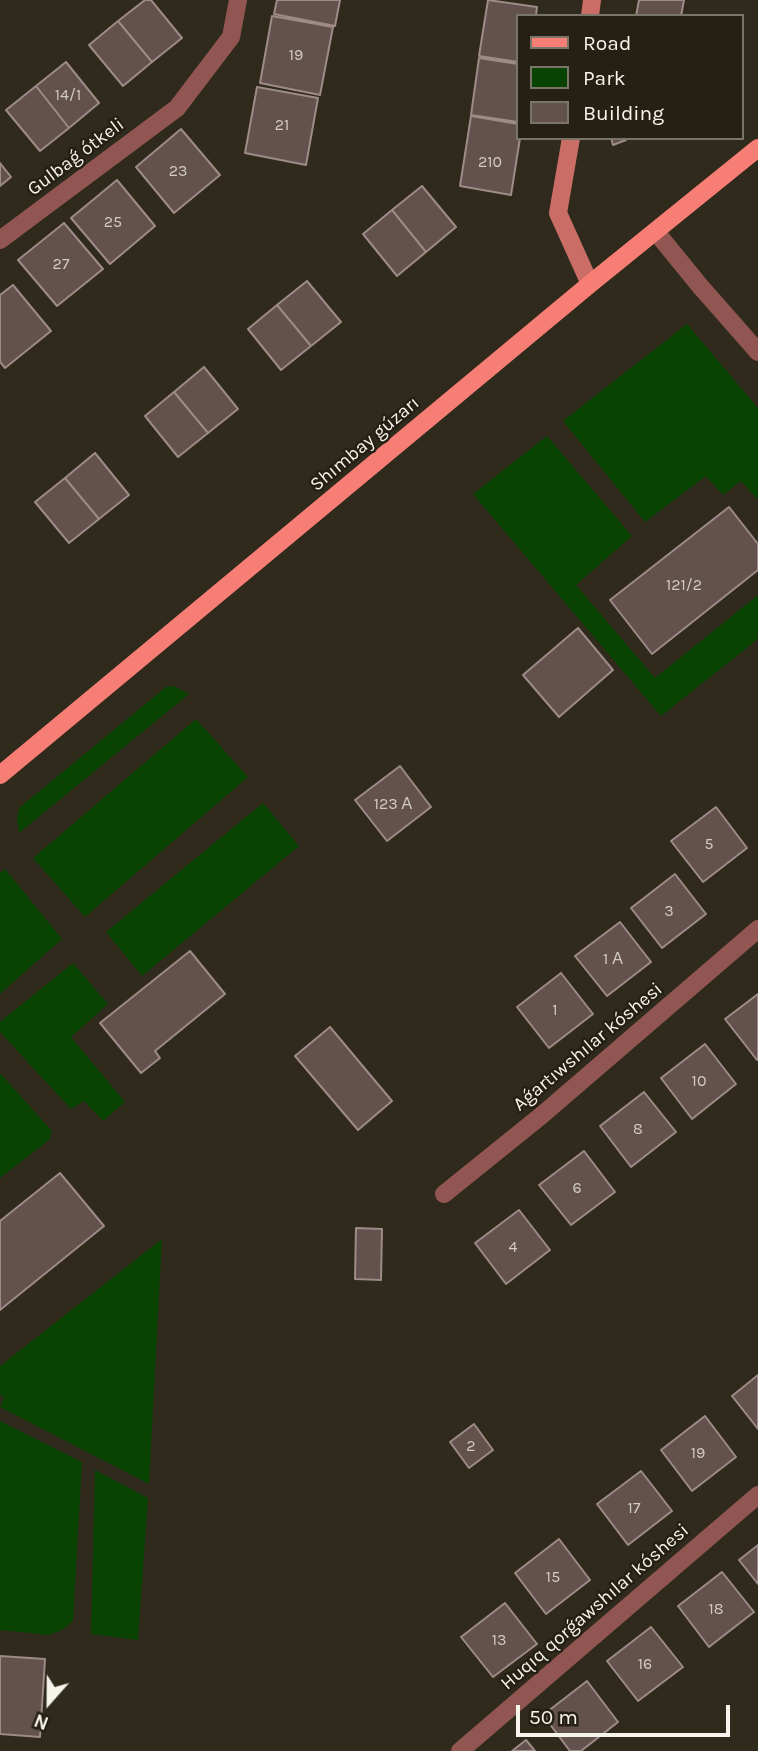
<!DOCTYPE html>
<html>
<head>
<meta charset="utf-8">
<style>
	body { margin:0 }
	#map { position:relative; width:758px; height:1751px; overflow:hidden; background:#2f2a1c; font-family:Karla,sans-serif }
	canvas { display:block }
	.legend { position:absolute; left:516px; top:14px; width:228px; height:126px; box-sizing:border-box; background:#252013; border:2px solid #797569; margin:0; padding:9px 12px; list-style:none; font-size:21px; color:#f7f4eb }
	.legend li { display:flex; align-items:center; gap:14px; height:35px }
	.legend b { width:35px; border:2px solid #797569 }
	.north { position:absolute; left:14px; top:1667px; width:70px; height:70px; -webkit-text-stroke:5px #252013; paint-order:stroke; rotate:201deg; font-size:19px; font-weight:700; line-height:28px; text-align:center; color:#f7f4eb }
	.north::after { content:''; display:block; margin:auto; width:24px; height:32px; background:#f7f4eb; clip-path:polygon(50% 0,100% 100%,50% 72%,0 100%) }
	.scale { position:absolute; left:516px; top:1705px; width:214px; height:32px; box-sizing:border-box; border:4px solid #f7f4eb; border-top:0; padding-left:9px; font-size:21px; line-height:24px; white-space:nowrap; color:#f7f4eb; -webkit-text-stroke:5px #252013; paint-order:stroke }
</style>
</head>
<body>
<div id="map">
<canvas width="758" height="1751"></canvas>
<ul class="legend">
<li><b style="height:9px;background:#f67e75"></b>Road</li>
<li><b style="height:19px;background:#094302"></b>Park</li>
<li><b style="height:19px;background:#63514d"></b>Building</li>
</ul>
<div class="north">N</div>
<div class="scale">50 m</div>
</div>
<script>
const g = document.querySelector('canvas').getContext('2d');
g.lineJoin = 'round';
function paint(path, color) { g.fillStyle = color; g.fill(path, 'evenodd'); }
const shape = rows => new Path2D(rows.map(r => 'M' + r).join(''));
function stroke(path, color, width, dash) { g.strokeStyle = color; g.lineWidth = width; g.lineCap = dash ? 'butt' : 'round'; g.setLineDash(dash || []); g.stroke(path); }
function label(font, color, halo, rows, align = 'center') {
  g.font = font + ' Karla,sans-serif'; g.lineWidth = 5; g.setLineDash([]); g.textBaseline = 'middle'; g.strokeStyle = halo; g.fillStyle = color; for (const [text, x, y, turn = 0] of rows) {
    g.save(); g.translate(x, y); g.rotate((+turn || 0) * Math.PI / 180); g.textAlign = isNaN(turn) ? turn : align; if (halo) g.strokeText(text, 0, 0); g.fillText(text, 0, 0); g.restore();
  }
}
paint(shape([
	[687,324,758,408,758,500,741,481,723,495,706,476,645,522,563,421],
	[547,436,632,536,576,585,655,678,758,595,758,639,661,716,473,494],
	[174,686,189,694,19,833,17,820,19,808,166,687],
	[196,719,248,777,85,917,33,858],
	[263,803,299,846,142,976,106,932],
	[5,869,62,939,0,994,0,873],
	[73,963,108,1004,71,1037,125,1102,103,1121,84,1101,71,1109,0,1032,0,1022],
	[0,1073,52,1131,49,1140,0,1178],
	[162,1239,149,1484,0,1407,4,1397,0,1395,0,1366],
	[0,1421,82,1462,73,1621,62,1630,49,1635,0,1630],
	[95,1470,148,1498,138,1640,91,1634]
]), '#094302');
const building = shape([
	[145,0,151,0,182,38,152,62,118,21,145,0],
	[277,0,340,0,335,26,274,14,277,0],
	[488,0,537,7,536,16,518,16,518,62,479,56,488,0],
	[639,0,684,0,681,16,636,16,639,0],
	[272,16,333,27,320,95,260,83,272,16],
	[118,21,152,62,123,86,89,45,118,21],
	[479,58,518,64,518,122,471,115,479,58],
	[66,62,99,103,69,128,36,86,66,62],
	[36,86,69,128,40,151,6,110,36,86],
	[257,87,318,98,306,165,245,153,257,87],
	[471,116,518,124,518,138,520,138,511,195,460,186,471,116],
	[181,129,220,175,174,213,136,167,181,129],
	[611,138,626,138,626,140,613,145,611,138],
	[0,163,11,177,0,186,0,163],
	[117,180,155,226,110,264,71,218,117,180],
	[422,186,456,227,426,252,392,210,422,186],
	[392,210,426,252,397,276,363,234,392,210],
	[64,223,103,269,57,306,18,260,64,223],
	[307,281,341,322,311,346,277,305,307,281],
	[13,285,51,331,5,368,0,362,0,295,13,285],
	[277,305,311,346,281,370,248,329,277,305],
	[204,367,238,409,208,433,174,392,204,367],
	[174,392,208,433,178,457,145,416,174,392],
	[95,453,129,495,99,519,65,478,95,453],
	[65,478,99,519,69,543,35,502,65,478],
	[729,507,758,544,758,570,652,654,610,600,729,507],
	[578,628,613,670,559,717,523,675,578,628],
	[400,766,431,807,387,841,355,800,400,766],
	[716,807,747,848,703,882,671,841,716,807],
	[675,874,706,914,662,948,631,908,675,874],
	[620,922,651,962,607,996,575,956,620,922],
	[190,951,225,994,155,1051,160,1058,141,1073,100,1023,190,951],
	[561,973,593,1014,549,1048,517,1007,561,973],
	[758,994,758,1059,757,1060,725,1019,758,994],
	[330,1027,392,1101,358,1130,295,1056,330,1027],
	[705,1044,736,1084,692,1119,661,1078,705,1044],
	[644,1092,676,1132,631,1167,600,1126,644,1092],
	[584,1151,615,1192,571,1225,539,1185,584,1151],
	[60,1173,104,1226,0,1310,0,1221,60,1173],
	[519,1210,550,1250,506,1284,475,1243,519,1210],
	[356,1228,382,1229,381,1280,355,1279,356,1228],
	[758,1375,758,1429,732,1396,758,1375],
	[705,1416,736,1457,692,1491,661,1450,705,1416],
	[474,1424,493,1450,469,1468,450,1442,474,1424],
	[641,1471,672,1511,628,1545,597,1504,641,1471],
	[559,1539,590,1580,546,1614,515,1573,559,1539],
	[758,1545,758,1584,739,1560,758,1545],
	[722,1572,754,1612,709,1647,678,1606,722,1572],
	[505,1603,537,1644,493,1677,461,1637,505,1603],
	[651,1627,683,1667,638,1701,607,1661,651,1627],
	[0,1656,45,1659,40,1737,0,1734,0,1656],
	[587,1681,618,1722,581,1751,570,1751,543,1715,587,1681],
	[526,1740,535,1751,512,1751,526,1740]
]);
paint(building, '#63514d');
stroke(building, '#9e8a86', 2);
stroke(shape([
	[656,232,700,286,758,352],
	[0,240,177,108,231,37,238,0],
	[444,1194,542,1115,758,929],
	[460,1751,758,1495]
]), '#915651', 18);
stroke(shape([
	[590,16,592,0],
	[571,138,558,213,590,284]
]), '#ca6d66', 18);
stroke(shape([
	[0,775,590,284,758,148]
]), '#f67e75', 18);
label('16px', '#d2cbc4', null, [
	["19",296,55],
	["14/1",68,95],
	["21",282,125],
	["210",490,162],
	["23",178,171],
	["25",113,222],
	["27",61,264],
	["121/2",684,585],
	["123 А",393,804],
	["5",709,844],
	["3",669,911],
	["1 А",613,959],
	["1",555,1010],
	["10",699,1081],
	["8",638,1129],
	["6",577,1188],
	["4",513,1247],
	["2",471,1446],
	["19",698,1453],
	["17",634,1508],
	["15",553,1577],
	["18",716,1609],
	["13",499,1640],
	["16",645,1664]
]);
label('19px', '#f7f4eb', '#252013', [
	["Gulbaǵ ótkeli",76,157,-37],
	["Shımbay gúzarı",365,444,-40],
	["Aǵartıwshılar kóshesi",588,1047,-40],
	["Huqıq qorǵawshılar kóshesi",595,1607,-41]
]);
</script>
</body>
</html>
